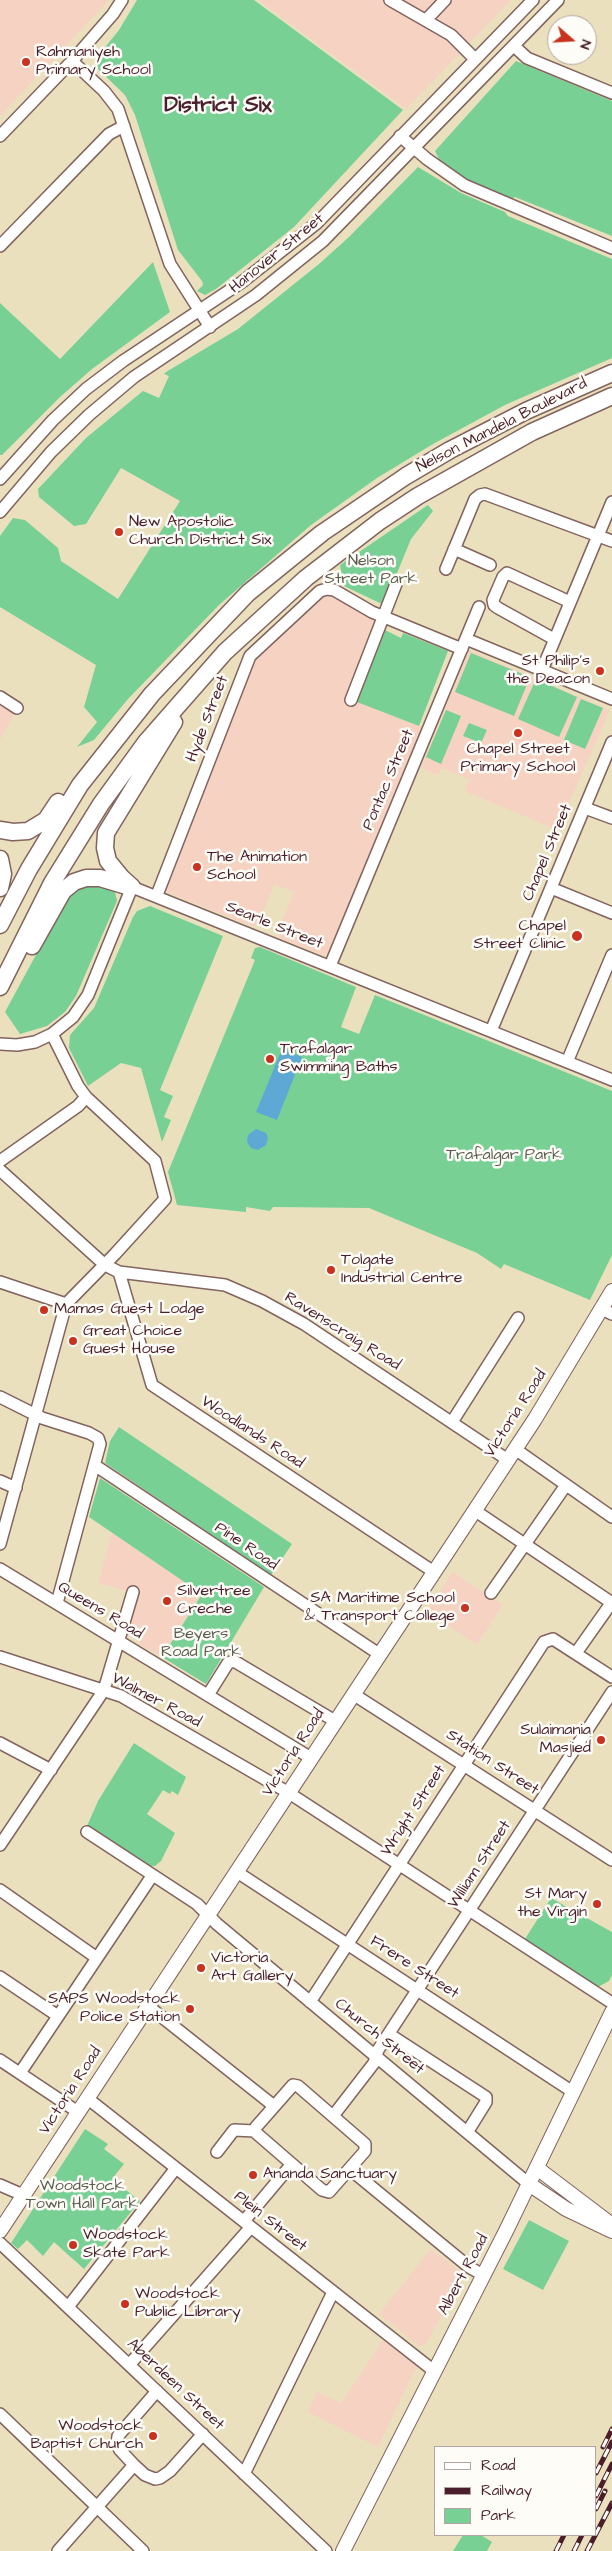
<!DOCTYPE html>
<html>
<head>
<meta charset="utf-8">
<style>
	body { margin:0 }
	#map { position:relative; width:612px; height:2551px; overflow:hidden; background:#ebe0be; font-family:"Architects Daughter",sans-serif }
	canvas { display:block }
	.legend { position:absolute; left:434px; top:2446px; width:162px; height:90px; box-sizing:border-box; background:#fdfcf7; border:1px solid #b5a4a5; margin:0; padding:6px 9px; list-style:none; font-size:15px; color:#4a1f2b }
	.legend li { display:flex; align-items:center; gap:10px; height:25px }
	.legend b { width:25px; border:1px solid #b5a4a5 }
	.north { position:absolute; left:547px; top:15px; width:50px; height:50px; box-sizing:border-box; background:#fdfcf7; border:1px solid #b5a4a5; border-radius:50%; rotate:109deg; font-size:14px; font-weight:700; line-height:20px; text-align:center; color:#4a1f2b }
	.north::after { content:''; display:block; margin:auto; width:18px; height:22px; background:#c8321e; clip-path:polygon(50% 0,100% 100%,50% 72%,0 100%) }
</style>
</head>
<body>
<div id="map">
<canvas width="612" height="2551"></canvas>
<ul class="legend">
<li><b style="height:6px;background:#fff"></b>Road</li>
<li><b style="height:6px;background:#4a1f2b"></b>Railway</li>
<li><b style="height:14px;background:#78d095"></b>Park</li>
</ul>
<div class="north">N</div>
</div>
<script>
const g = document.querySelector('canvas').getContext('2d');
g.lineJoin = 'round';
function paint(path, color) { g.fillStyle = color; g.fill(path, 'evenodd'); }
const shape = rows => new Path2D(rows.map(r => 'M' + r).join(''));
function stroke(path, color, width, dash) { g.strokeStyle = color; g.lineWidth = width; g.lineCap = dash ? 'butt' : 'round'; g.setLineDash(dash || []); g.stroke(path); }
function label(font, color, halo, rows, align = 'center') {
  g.font = font + ' "Architects Daughter",sans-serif'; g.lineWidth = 5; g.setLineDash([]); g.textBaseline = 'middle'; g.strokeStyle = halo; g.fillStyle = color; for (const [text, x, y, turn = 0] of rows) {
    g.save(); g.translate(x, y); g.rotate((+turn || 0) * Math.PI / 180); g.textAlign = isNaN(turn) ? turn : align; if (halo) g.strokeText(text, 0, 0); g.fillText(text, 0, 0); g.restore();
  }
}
paint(shape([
	[0,0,109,0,0,116],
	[258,0,511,0,406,109],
	[324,597,336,598,365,616,387,624,358,702,422,727,328,953,323,955,279,938,279,929,294,892,274,884,260,921,254,927,167,892,165,889,254,660],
	[469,650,610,710,557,830,465,791,469,779,442,768,438,775,421,768],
	[0,701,16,711,0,740],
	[112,1533,202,1594,162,1657,139,1644,141,1638,127,1636,139,1594,98,1583],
	[452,1572,503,1605,477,1645,427,1611],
	[431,2249,461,2272,462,2280,425,2345,419,2346,379,2314],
	[383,2340,417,2366,378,2447,308,2412,317,2392,341,2403]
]), '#f6d2c3');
paint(shape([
	[137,0,254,0,403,110,294,227,216,289,205,295,197,291,203,285,202,281,178,250,135,115,125,95,97,68,98,56,119,30],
	[516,61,612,101,612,236,515,197,511,199,481,186,461,176,440,161,435,151],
	[418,167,461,193,505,212,508,216,612,259,612,358,505,405,433,444,377,478,311,525,219,605,128,699,94,740,77,747,97,722,84,707,96,665,0,607,0,536,13,518,25,520,58,548,61,561,118,599,180,501,121,468,86,524,74,526,39,497,38,489,86,438,143,391,159,398,169,376,164,374,166,372,238,329,319,264,349,237],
	[153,262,170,312,92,369,60,397,2,455,0,455,0,303,60,359],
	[428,505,433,511,411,539,384,605,344,586,340,565],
	[385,630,401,638,403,633,448,651,419,726,357,702],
	[471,653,530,677,514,716,455,692],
	[536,679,577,697,559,737,518,719],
	[581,699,603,708,585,749,564,740],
	[446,710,461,716,441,764,426,757],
	[469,723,487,730,481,743,463,736],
	[89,883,109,888,115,892,117,901,76,996,65,1012,47,1026,20,1034,5,1012,70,892],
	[150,906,223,936,160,1090,173,1096,164,1117,171,1120,162,1142,141,1068,121,1063,88,1086,69,1048,70,1035,94,1008,133,917,137,911],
	[260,947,356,987,341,1027,359,1034,375,995,612,1091,612,1255,590,1300,504,1264,501,1269,477,1253,369,1208,273,1207,270,1211,246,1207,246,1212,177,1205,168,1172,255,960,251,958,255,948],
	[119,1427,292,1544,271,1575,105,1463,110,1441],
	[100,1478,264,1587,206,1684,162,1657,202,1594,89,1517],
	[134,1743,186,1777,178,1795,172,1791,170,1794,163,1790,147,1814,175,1833,161,1861,155,1866,146,1866,87,1826,98,1801],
	[551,1898,612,1932,612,1975,609,1981,598,1987,525,1939],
	[85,2129,108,2144,104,2149,124,2164,112,2179,140,2201,84,2269,54,2242,43,2256,27,2240,18,2249,11,2243],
	[529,2220,569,2241,543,2290,503,2269],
	[463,2535,481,2535,492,2542,487,2551,453,2551]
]), '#78d095');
paint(shape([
	[282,1049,302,1057,277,1120,256,1112],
	[256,1129,266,1133,268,1138,266,1145,258,1150,251,1148,247,1142,248,1135]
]), '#5ea8d6');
const minor = shape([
	[390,0,451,35,475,59],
	[426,20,445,0],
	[514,46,527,58,612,93],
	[72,61,104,91,118,109,170,264,210,327],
	[0,136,72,61,113,14,122,0],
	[400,136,427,159,464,185,612,248],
	[0,246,109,134,124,126],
	[0,479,53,420,86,389,123,361,242,282,317,223,533,0],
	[0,512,51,452,89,415,134,377,256,295,323,241,558,0],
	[454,549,490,565],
	[446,569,475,499,480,495,485,494,612,541],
	[466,639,612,699],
	[554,639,498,608,494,605,493,600,503,577,507,573,570,602],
	[542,670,612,502],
	[0,697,17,708],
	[351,700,396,584],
	[585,808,612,818],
	[551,888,612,913],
	[157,895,250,656,320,591,327,589,334,590,372,612,462,649],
	[330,966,479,607],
	[491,1031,612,742],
	[0,1044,17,1045,35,1042,52,1034,73,1017,88,995,132,887,612,1080],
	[567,1062,612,955],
	[0,1161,78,1106,86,1097],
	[0,1170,105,1265,119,1272,225,1285,262,1301,304,1324,508,1460],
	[119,1272,152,1385,434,1572],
	[0,1282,66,1304],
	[602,1309,612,1314],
	[0,1397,42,1418,89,1433,98,1438,100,1444,57,1603],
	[452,1422,518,1318],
	[515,1449,612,1517],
	[96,1466,379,1654],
	[0,1481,16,1488],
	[474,1510,612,1603],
	[0,1544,66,1304,115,1254,165,1199,155,1161,86,1097,78,1086,52,1034],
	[0,1569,311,1758],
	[491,1593,566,1485],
	[576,1653,612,1602],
	[0,1657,121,1696,289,1793,612,2003],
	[353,1694,612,1860],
	[208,1695,228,1663,234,1661,335,1721],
	[0,1743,51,1770],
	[87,1832,197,1904,217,1924,529,2184],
	[0,1845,104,1690,133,1592],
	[237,1872,573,2092],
	[0,1890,97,1958],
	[0,1977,58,2016],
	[310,2002,544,1642,553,1639,612,1677],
	[148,2006,274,2106],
	[389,2034,486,2097,486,2102,468,2131],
	[0,2060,78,2112],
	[20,2073,152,1876],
	[293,2085,298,2086,365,2144,365,2151,329,2192,322,2190,255,2132,256,2127,293,2085],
	[87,2098,434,2371],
	[333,2116,374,2063,378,2050,612,1692],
	[217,2152,234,2130,255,2131],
	[351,2170,469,2267,483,2275],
	[0,2185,23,2195],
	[244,2221,291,2165],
	[0,2243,326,2551],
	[68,2307,176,2168],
	[129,2365,251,2227],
	[157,2391,118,2436,117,2444,120,2450,134,2465,145,2475,155,2479,160,2478,170,2471,203,2434],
	[0,2414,143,2551],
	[244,2474,333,2292],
	[58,2551,134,2465]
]);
const major = shape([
	[537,2168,612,2225],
	[529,2184,566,2209,612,2231],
	[0,2231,535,1419,612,1291],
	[343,2551,506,2231,612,2012]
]);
const highway = shape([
	[0,830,13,832,28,831,46,820,58,802],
	[0,859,3,874,0,888],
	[132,887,122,878,108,861,105,848,106,833,174,722],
	[0,925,29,869,80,785,152,694,248,593,322,533,406,476,450,450,526,411,612,373],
	[32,946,63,891,74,882,86,878,100,878,130,887],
	[0,987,52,883,101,804,146,742,225,652,306,578,380,521,418,496,532,432,612,396]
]);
stroke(minor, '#82635e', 14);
stroke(major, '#82635e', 16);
stroke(highway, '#82635e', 19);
stroke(minor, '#fff', 11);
stroke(major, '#fff', 14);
stroke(highway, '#fff', 16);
const rail = shape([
	[603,2447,612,2429],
	[596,2473,612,2442],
	[596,2496,612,2464],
	[596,2509,605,2491],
	[556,2551,564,2535],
	[574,2551,582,2535],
	[587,2551,612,2503]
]);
stroke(rail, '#4a1f2b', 5);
stroke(rail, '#fdfcf7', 3, [9]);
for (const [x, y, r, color] of [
	[26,62,5,"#c8321e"],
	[119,532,5,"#c8321e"],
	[600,671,5,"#c8321e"],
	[518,733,5,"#c8321e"],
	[197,867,5,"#c8321e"],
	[577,936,6,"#c8321e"],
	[270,1059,5,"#c8321e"],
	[331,1270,5,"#c8321e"],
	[44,1310,5,"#c8321e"],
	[73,1341,5,"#c8321e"],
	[167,1601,5,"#c8321e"],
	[465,1608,5,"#c8321e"],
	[601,1740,5,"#c8321e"],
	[597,1904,5,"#c8321e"],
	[201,1968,5,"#c8321e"],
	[190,2009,5,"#c8321e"],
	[253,2175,5,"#c8321e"],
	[73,2245,5,"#c8321e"],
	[125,2304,5,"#c8321e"],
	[153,2436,5,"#c8321e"]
]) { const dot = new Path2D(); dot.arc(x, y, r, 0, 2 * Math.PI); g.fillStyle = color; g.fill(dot); stroke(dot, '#fdfcf7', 2); }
label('16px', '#4a1f2b', '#fdfcf7', [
	["Rahmaniyeh",36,53],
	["Primary School",36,71],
	["New Apostolic",129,523],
	["Church District Six",129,541],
	["St Philip's",590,662,"right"],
	["the Deacon",590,680,"right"],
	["Chapel Street",518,750,"center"],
	["Primary School",518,768,"center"],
	["The Animation",207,858],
	["School",207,876],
	["Chapel",566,927,"right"],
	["Street Clinic",566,945,"right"],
	["Trafalgar",280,1050],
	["Swimming Baths",280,1068],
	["Tolgate",341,1261],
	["Industrial Centre",341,1279],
	["Mamas Guest Lodge",54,1310],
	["Great Choice",83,1332],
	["Guest House",83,1350],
	["Silvertree",177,1592],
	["Creche",177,1610],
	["SA Maritime School",455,1599,"right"],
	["& Transport College",455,1617,"right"],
	["Sulaimania",591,1731,"right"],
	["Masjied",591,1749,"right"],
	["St Mary",587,1895,"right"],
	["the Virgin",587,1913,"right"],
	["Victoria",211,1959],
	["Art Gallery",211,1977],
	["SAPS Woodstock",180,2000,"right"],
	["Police Station",180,2018,"right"],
	["Ananda Sanctuary",263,2175],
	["Woodstock",83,2236],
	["Skate Park",83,2254],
	["Woodstock",135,2295],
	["Public Library",135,2313],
	["Woodstock",143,2427,"right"],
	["Baptist Church",143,2445,"right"]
], 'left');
label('16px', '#4a1f2b', '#fdfcf7', [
	["Hanover Street",277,254,-39],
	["Nelson Mandela Boulevard",502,426,-27],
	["Hyde Street",208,719,-69],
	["Pontac Street",389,780,-67],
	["Chapel Street",548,853,-67],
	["Searle Street",274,926,22],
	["Ravenscraig Road",342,1332,32],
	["Victoria Road",516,1414,-57],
	["Woodlands Road",252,1433,33],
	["Pine Road",246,1547,34],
	["Queens Road",100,1611,31],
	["Walmer Road",156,1701,28],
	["Victoria Road",294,1753,-57],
	["Station Street",492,1763,33],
	["Wright Street",414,1811,-57],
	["William Street",480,1865,-57],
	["Frere Street",414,1968,33],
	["Church Street",379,2037,39],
	["Victoria Road",71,2091,-57],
	["Plein Street",270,2222,38],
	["Albert Road",464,2275,-62],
	["Aberdeen Street",175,2385,43]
]);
label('16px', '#5a5d50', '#fdfcf7', [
	["Nelson",371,562],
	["Street Park",371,580],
	["Trafalgar Park",504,1156],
	["Beyers",201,1635],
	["Road Park",201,1653],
	["Woodstock",82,2187],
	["Town Hall Park",82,2205]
]);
label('bold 21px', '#4a1f2b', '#fdfcf7', [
	["District Six",218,107]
]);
</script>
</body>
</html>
